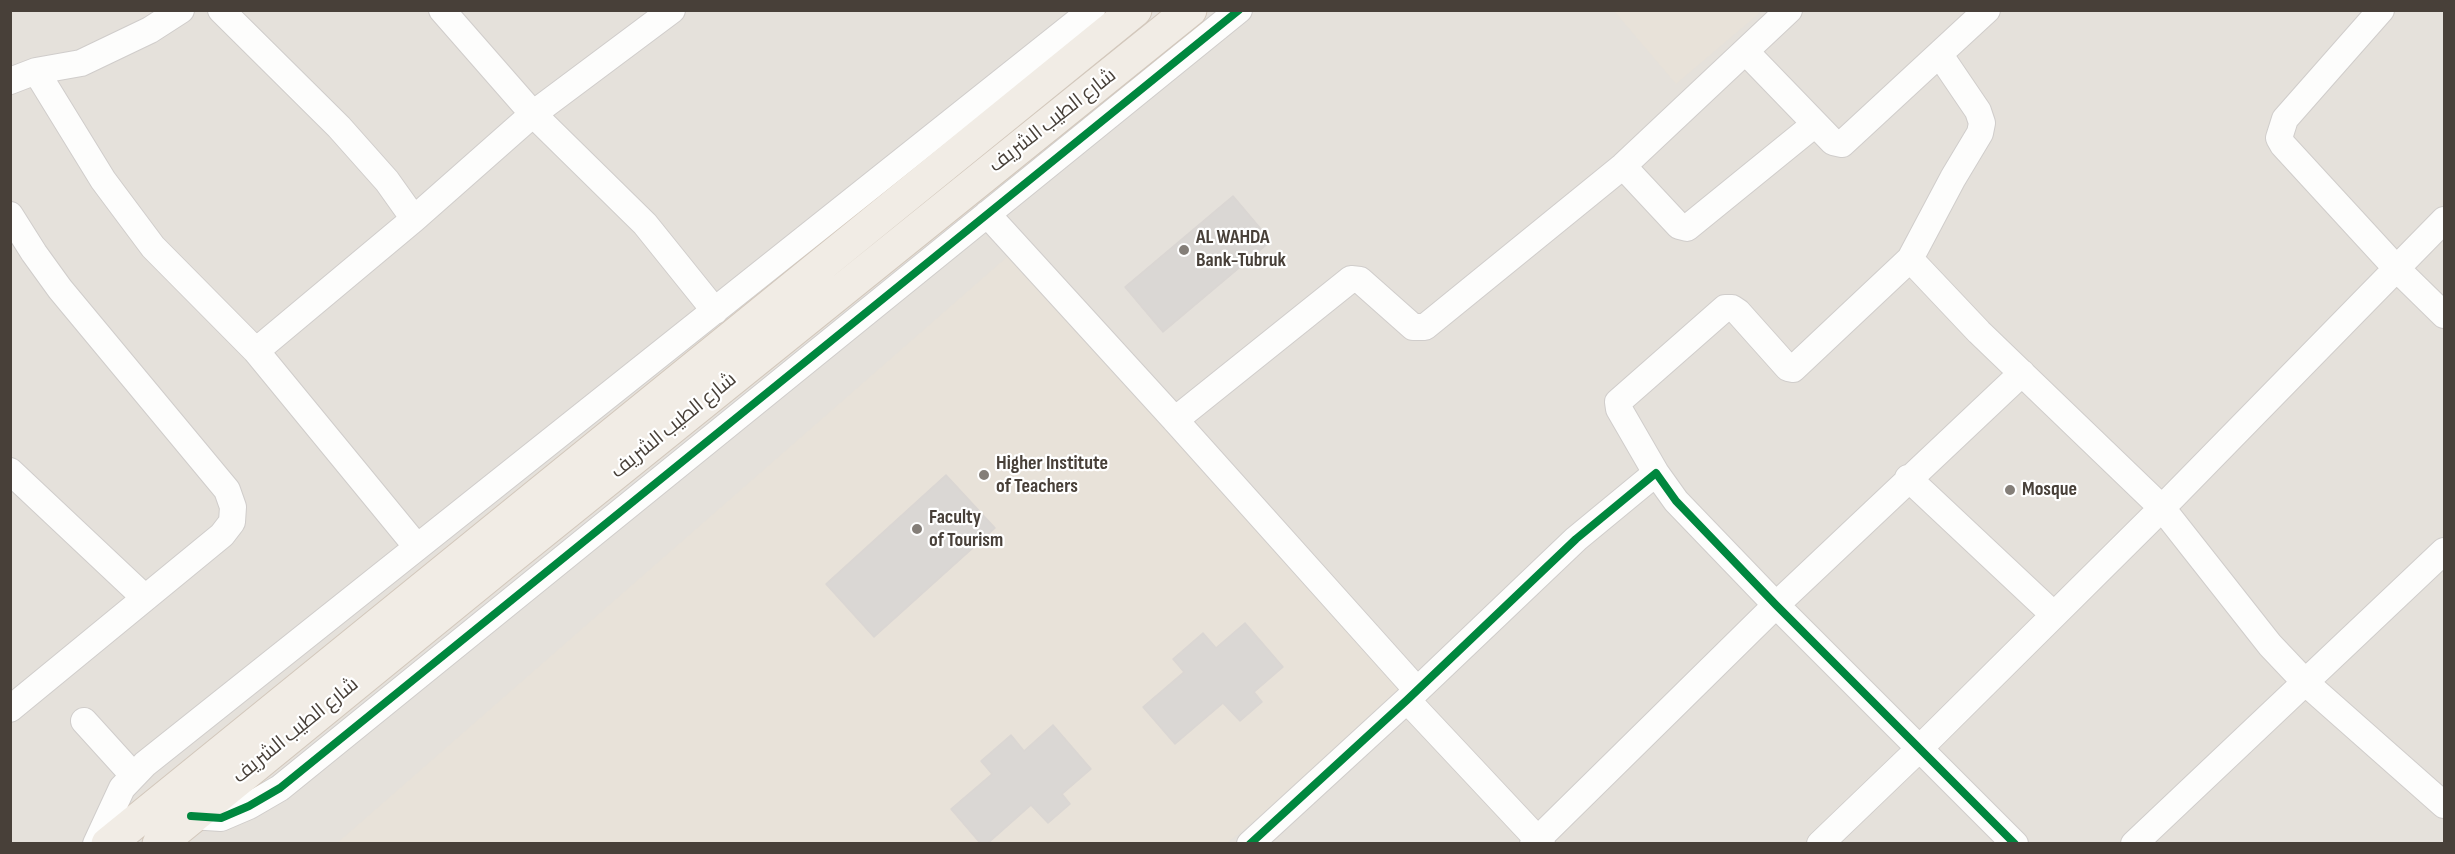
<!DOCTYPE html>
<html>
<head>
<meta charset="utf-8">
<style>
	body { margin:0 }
	#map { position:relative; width:2455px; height:854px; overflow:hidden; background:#f2f0ed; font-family:"Sofia Sans Condensed",sans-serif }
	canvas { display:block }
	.frame { position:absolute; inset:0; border:12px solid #484039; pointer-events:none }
</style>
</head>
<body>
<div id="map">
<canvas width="2455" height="854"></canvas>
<div class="frame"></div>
</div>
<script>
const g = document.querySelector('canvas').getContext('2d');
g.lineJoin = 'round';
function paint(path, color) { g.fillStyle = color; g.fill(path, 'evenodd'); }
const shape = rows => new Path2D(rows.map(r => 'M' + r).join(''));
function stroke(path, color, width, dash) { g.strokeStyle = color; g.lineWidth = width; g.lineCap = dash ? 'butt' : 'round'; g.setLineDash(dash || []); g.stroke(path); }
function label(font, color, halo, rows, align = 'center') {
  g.font = font + ' "Sofia Sans Condensed",Cairo,sans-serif'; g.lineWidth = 4.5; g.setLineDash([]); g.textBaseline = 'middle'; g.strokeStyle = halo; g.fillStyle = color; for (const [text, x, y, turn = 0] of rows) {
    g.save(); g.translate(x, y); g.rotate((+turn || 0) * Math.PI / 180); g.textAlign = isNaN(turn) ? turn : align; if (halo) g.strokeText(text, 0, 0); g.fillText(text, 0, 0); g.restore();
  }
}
paint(shape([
	[11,11,2444,11,2444,843,11,843]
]), '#e5e1db');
paint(shape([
	[1614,11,1762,11,1676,84],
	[1008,256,1411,694,1227,843,336,844]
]), '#e8e2d9');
const building = shape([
	[1233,196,1271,241,1163,332,1125,287,1233,196],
	[946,475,995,528,874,637,826,584,946,475],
	[1245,623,1283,667,1254,692,1262,702,1240,721,1223,703,1175,744,1143,707,1184,672,1173,659,1203,633,1216,648,1245,623],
	[1053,725,1091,769,1062,794,1070,804,1048,823,1031,805,987,844,981,844,951,809,992,774,981,761,1011,735,1024,751,1053,725]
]);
paint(building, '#dad7d4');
stroke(building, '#dad6d3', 1.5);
const minor = shape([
	[181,10,150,30,81,63,36,71,103,180,153,247,256,351],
	[221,10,339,127,387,181,414,219],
	[442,10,533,114,645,224,715,311],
	[2381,10,2285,119,2279,138,2283,145,2396,268,2444,315],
	[1746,52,1833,142,1842,144,1987,10],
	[1940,55,1978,111,1982,123,1980,133,1953,178,1910,259,1979,332,2162,508,2270,645,2306,683,2444,805],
	[10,81,36,71],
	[1623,166,1679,226,1687,228,1815,124],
	[987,214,1175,420,1417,690],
	[10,215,34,253,60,289,227,490,233,507,232,522,222,535,10,709],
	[1175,420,1351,279,1360,280,1413,327,1425,327,1623,166,1789,10],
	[10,471,144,597],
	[1656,473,1619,409,1618,402,1725,308,1732,308,1738,312,1788,368,1793,369,1910,259],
	[1908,478,2054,615],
	[417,547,256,351,414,219,533,114,672,10],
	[1407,700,1542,844],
	[84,721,133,775],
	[191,816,221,818,249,806,280,788,1239,10],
	[96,844,122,788,145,764,1092,10],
	[1250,844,1407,700,1576,539,1656,473,1676,501,1776,605,2015,844],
	[1533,844,1776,605,2022,373],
	[1820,844,1919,749,2162,508,2444,220],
	[2134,844,2444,551]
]);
const major = shape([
	[108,844,1135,10],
	[159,844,500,566,1190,10]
]);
stroke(minor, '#d0cdcb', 28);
stroke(major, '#d3c8bc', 35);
stroke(minor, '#fdfdfc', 26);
stroke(major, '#f1ece5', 33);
stroke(shape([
	[191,816,221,818,249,806,280,788,1239,10],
	[1250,844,1407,700,1576,539,1656,473,1676,501,1776,605,2015,844]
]), '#00873e', 8);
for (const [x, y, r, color] of [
	[1184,250,6,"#847e78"],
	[984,475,6,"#847e78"],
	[2010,490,6,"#847e78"],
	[917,529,6,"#847e78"]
]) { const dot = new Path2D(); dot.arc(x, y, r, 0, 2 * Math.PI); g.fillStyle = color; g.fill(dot); stroke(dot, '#fff', 2); }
label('20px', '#484039', '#fff', [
	["شارع الطيب الشريف",1053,121,-38],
	["شارع الطيب الشريف",674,426,-39],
	["شارع الطيب الشريف",296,731,-39]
]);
label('bold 20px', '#484039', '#fff', [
	["AL WAHDA",1196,238],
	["Bank-Tubruk",1196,261],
	["Higher Institute",996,464],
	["of Teachers",996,487],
	["Mosque",2022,490],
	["Faculty",929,518],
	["of Tourism",929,541]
], 'left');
</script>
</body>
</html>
